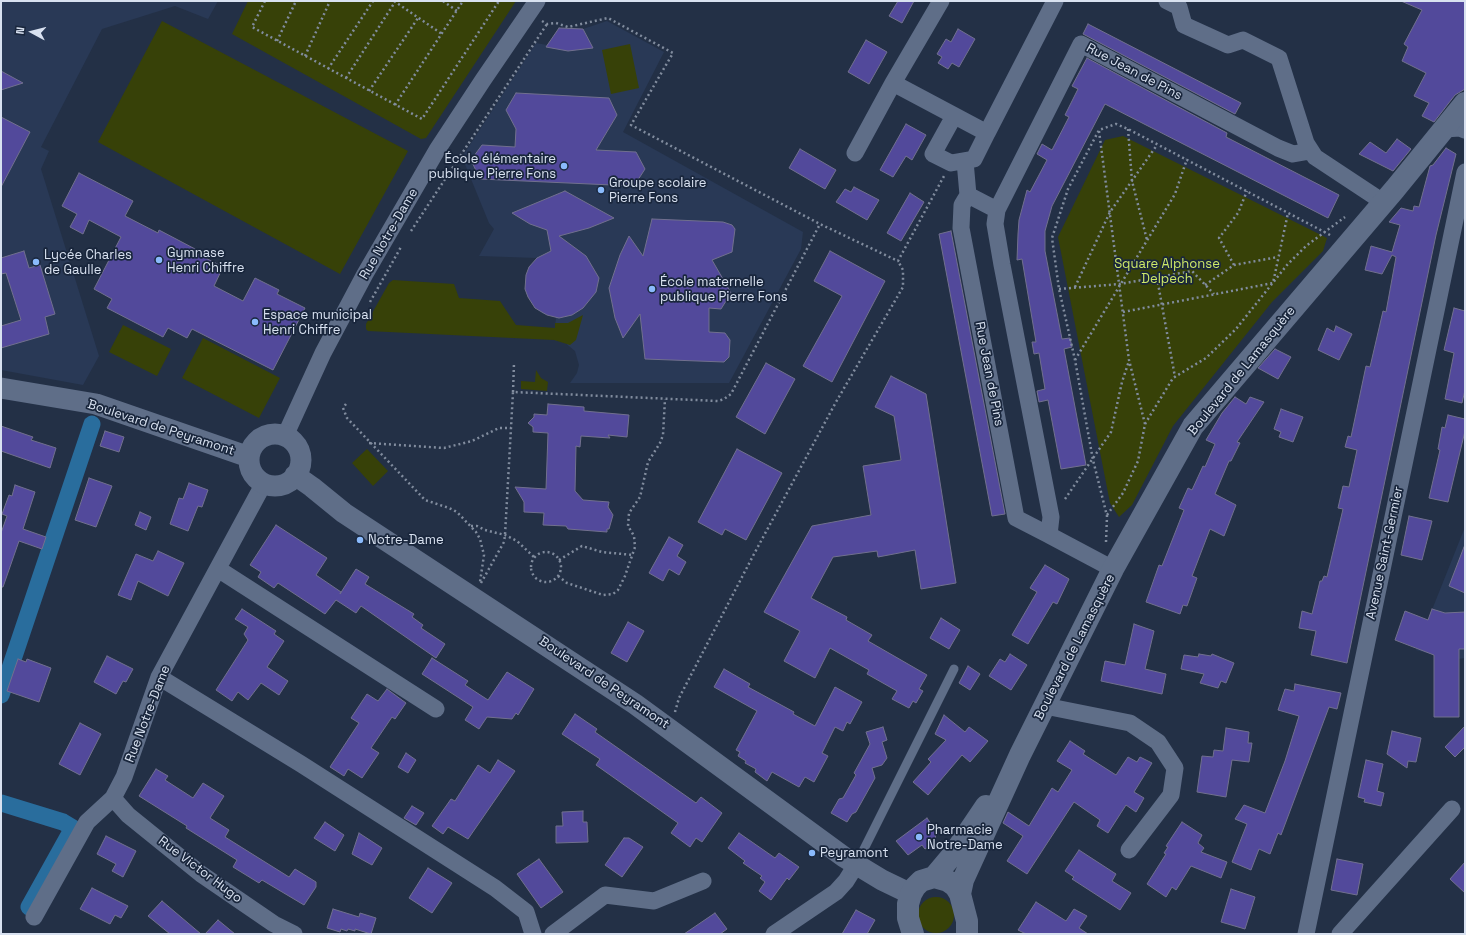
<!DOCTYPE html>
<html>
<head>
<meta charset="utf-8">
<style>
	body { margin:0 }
	#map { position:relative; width:1466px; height:935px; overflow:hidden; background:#233046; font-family:"Space Grotesk",sans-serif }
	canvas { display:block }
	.frame { position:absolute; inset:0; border:2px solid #d8e1f0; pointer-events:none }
	.north { position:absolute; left:12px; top:12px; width:40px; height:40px; -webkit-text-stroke:3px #19263c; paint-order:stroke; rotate:277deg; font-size:11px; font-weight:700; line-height:16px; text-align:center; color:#d8e1f0 }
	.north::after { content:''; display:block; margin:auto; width:14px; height:18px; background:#d8e1f0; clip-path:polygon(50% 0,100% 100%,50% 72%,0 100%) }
</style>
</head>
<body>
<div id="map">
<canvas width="1466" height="935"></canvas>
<div class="frame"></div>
<div class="north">N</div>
</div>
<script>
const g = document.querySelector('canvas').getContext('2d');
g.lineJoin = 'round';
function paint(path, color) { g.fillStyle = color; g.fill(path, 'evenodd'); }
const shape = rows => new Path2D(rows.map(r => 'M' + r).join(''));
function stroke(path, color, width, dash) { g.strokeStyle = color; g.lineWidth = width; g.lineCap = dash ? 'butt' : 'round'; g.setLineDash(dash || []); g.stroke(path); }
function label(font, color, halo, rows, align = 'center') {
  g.font = font + ' "Space Grotesk",sans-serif'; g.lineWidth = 3.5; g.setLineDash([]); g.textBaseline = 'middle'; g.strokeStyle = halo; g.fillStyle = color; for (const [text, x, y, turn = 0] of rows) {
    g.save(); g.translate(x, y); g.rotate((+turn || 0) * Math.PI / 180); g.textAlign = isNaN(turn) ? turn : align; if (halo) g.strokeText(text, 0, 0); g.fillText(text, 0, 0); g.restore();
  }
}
paint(shape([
	[1,1,218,1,208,19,175,6,102,29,41,147,49,151,41,169,99,356,83,385,1,370],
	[607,21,664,52,623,132,803,232,801,249,729,383,570,383,577,373,579,365,575,351,564,342,554,340,556,317,543,314,535,308,526,293,526,275,529,267,537,258,479,256,494,229,489,223,462,157,536,43,547,45,559,28,583,29],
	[1465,527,1465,658,1452,660,1416,650]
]), '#293956');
paint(shape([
	[248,1,516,1,426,138,421,139,232,34],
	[162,21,408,151,340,274,98,142],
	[630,44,639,88,611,94,602,50],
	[1123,136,1327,238,1323,251,1272,302,1173,426,1132,505,1119,517,1110,503,1058,237,1105,140],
	[393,280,454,284,459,298,500,301,516,325,555,328,555,323,568,323,583,315,576,340,570,345,554,340,368,331,366,329,366,324,389,283],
	[123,325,171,349,157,376,109,352],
	[203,338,280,378,259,418,182,378],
	[536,370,541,378,548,382,547,391,521,389,521,381,535,382],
	[367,449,388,471,373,486,352,463],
	'918 915a18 18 0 1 1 36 0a18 18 0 1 1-36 0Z'
]), '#374108');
stroke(shape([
	[1,695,92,424],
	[1,803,63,822,73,828,29,907]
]), '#296d9d', 17);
const building = shape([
	[898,1,914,1,902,23,889,16,898,1],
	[1401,1,1465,1,1465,89,1455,95,1434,122,1422,116,1429,103,1414,96,1426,73,1402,61,1408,47,1404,44,1422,10,1401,1],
	[1088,24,1241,103,1235,114,1083,34,1088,24],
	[559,28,583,29,593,48,568,51,546,47,559,28],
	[958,29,975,39,959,67,952,63,948,69,938,63,942,57,937,54,946,39,951,42,958,29],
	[866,40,887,52,869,84,848,72,866,40],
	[1087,58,1227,133,1226,137,1339,195,1328,218,1105,104,1052,206,1045,231,1045,251,1062,339,1070,338,1072,347,1064,349,1086,465,1061,469,1048,400,1039,402,1037,391,1045,389,1039,353,1034,354,1032,342,1036,342,1022,259,1017,260,1018,234,1019,220,1027,190,1030,192,1047,160,1037,154,1042,144,1052,150,1069,117,1065,115,1078,89,1072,86,1087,58],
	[1,71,23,83,1,90,1,71],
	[516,93,609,98,617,115,596,150,636,152,645,169,634,186,480,179,471,160,482,145,515,147,516,129,506,110,516,93],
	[1,117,30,132,1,187,1,117],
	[906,124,926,135,912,160,906,156,893,177,880,170,906,124],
	[1397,139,1411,149,1393,171,1359,154,1370,142,1386,153,1397,139],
	[1446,148,1456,154,1436,235,1347,663,1311,655,1316,631,1299,628,1302,611,1312,614,1320,581,1322,581,1324,576,1327,577,1343,509,1338,508,1343,486,1349,487,1357,450,1345,447,1348,436,1351,437,1366,366,1370,367,1383,311,1386,312,1396,257,1392,255,1382,274,1365,270,1371,246,1392,252,1400,225,1389,222,1401,208,1413,211,1414,206,1419,207,1430,166,1433,165,1446,148],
	[800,149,836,170,825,189,789,168,800,149],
	[79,173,133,201,125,216,158,233,159,230,197,250,196,253,223,267,214,286,243,301,255,278,279,290,277,294,305,308,273,370,192,329,187,338,168,328,163,337,107,308,112,299,94,289,121,237,89,220,83,234,70,227,77,214,62,206,79,173],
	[854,187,879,200,867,220,836,202,845,189,851,192,854,187],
	[565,191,614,218,589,228,559,236,586,256,599,278,596,292,583,308,572,315,559,318,547,315,535,308,528,297,525,289,526,275,529,267,537,258,551,251,547,230,530,224,512,213,565,191],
	[910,193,924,202,901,241,887,233,910,193],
	[652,219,723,222,732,225,735,229,732,252,712,260,731,293,721,309,709,308,709,332,725,333,730,340,729,357,724,362,645,359,640,314,623,338,615,318,609,288,620,255,629,236,643,256,652,219],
	[951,231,1005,514,992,516,939,234,951,231],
	[24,251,29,268,40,265,55,314,45,317,49,334,1,348,1,326,21,320,6,273,1,274,1,258,24,251],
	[830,251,885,281,832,382,803,366,842,296,814,281,830,251],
	[1454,308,1465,311,1465,390,1462,403,1445,399,1454,353,1444,350,1454,308],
	[1336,326,1352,334,1339,360,1318,350,1327,328,1334,332,1336,326],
	[1275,349,1291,357,1278,379,1258,368,1275,349],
	[766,363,795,379,765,434,736,417,766,363],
	[891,376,926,394,956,583,921,589,915,550,878,557,877,551,833,557,811,598,847,617,846,620,872,635,868,641,927,675,919,689,923,691,916,703,913,701,909,708,892,699,897,691,867,674,869,670,830,648,815,678,784,661,800,631,764,612,812,526,871,515,863,466,901,460,894,416,875,407,891,376],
	[1235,397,1246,404,1250,397,1264,402,1237,442,1240,443,1231,461,1229,461,1215,494,1236,505,1224,536,1210,529,1192,576,1197,578,1187,606,1183,605,1180,614,1146,602,1159,565,1162,566,1184,510,1179,508,1188,488,1192,490,1203,466,1205,467,1215,444,1206,440,1222,413,1235,397],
	[548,404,584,407,584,411,629,415,627,437,608,435,610,438,581,436,580,447,576,446,575,491,583,500,609,502,608,507,613,515,609,529,607,529,607,532,568,529,566,526,543,525,544,513,524,512,524,502,515,487,546,489,548,433,533,432,533,427,528,423,534,417,534,414,547,415,548,404],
	[1281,409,1303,417,1293,442,1279,437,1281,432,1274,429,1281,409],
	[1448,415,1465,419,1465,431,1448,502,1429,498,1440,450,1438,449,1442,427,1445,428,1448,415],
	[1,426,33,437,31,440,56,448,50,468,1,451,1,426],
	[105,431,124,437,119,452,100,446,105,431],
	[737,449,782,473,746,540,725,529,722,535,698,522,737,449],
	[89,478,112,486,96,527,75,520,89,478],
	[189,483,208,490,202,507,198,506,188,531,170,524,179,498,183,499,189,483],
	[15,485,35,492,23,529,46,537,42,549,19,541,3,587,1,587,1,533,7,516,2,514,9,495,12,496,15,485],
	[140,512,151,517,146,530,135,525,140,512],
	[1409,516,1432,521,1422,560,1401,555,1409,516],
	[276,525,327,558,316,575,341,592,340,594,356,569,369,577,365,584,414,614,412,617,423,625,421,628,445,644,436,658,361,606,356,613,336,600,325,614,278,583,274,588,258,577,261,572,250,565,276,525],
	[669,537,683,545,677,556,686,562,679,575,669,569,663,581,649,573,669,537],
	[1464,547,1465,547,1465,593,1449,586,1464,547],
	[158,551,184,563,168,596,138,581,131,600,118,595,136,554,153,561,158,551],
	[1045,565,1069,579,1057,604,1053,602,1028,644,1012,635,1037,592,1030,588,1045,565],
	[242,609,276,631,274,634,284,641,267,667,288,681,279,695,261,683,248,700,238,692,232,701,216,690,248,640,244,634,248,627,235,619,242,609],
	[1432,609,1445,613,1465,612,1465,649,1459,649,1459,717,1434,717,1434,655,1395,640,1405,611,1428,620,1432,609],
	[941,618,960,630,949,649,930,638,941,618],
	[628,622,644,631,627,662,611,653,628,622],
	[1134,624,1154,631,1145,669,1166,674,1162,694,1101,681,1105,661,1125,665,1134,624],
	[1010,654,1027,665,1011,690,989,676,1000,659,1005,662,1010,654],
	[1199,654,1211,656,1212,654,1234,663,1226,683,1221,681,1218,688,1200,683,1204,674,1181,669,1184,655,1198,657,1199,654],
	[107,656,133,669,126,682,123,681,116,694,94,682,107,656],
	[432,658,468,681,465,685,488,700,507,672,534,689,518,715,516,713,512,719,487,717,479,729,465,720,473,707,422,674,432,658],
	[18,659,26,662,27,659,51,668,39,702,7,691,18,659],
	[968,666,980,674,970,690,959,683,968,666],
	[724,669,750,684,748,687,794,712,793,714,815,726,835,687,862,702,850,724,847,722,843,731,835,727,822,753,828,756,814,782,805,777,799,787,772,772,767,781,755,772,756,769,745,763,746,761,738,756,740,752,736,750,757,711,714,687,724,669],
	[1295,684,1341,693,1337,709,1329,707,1281,835,1278,833,1270,854,1259,849,1251,870,1232,862,1247,824,1235,819,1244,805,1265,813,1285,761,1299,716,1278,710,1285,689,1294,691,1295,684],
	[387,689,406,703,395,719,392,717,371,748,379,753,362,778,348,769,344,776,330,767,359,723,351,718,367,694,378,701,387,689],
	[575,714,597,729,595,732,696,803,701,797,722,813,702,842,696,838,690,847,671,833,678,823,596,765,600,759,562,734,575,714],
	[944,715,965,732,969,727,988,741,970,762,962,755,928,795,913,782,931,762,928,759,946,740,935,734,944,715],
	[80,723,101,734,80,775,59,764,80,723],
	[1465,726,1465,747,1455,757,1445,747,1465,726],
	[883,727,887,740,882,742,887,758,882,765,872,768,875,778,856,812,852,814,847,822,831,813,839,799,843,798,852,782,856,775,854,773,870,744,866,732,883,727],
	[1226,728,1249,732,1248,743,1252,743,1249,762,1232,760,1226,797,1197,792,1202,756,1213,757,1214,750,1223,751,1226,728],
	[1392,731,1421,738,1416,762,1408,761,1407,768,1387,754,1392,731],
	[1070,741,1085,751,1083,754,1116,775,1128,757,1137,762,1140,757,1152,763,1134,792,1144,798,1136,812,1126,805,1108,833,1097,826,1100,820,1074,802,1027,874,1007,861,1023,836,1003,823,1008,812,1029,826,1052,788,1058,792,1072,770,1057,761,1070,741],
	[406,753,416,760,408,773,398,767,406,753],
	[498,760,515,771,468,839,448,827,443,834,432,826,451,799,455,801,478,765,490,773,498,760],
	[1366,760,1383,764,1377,791,1384,793,1381,806,1364,802,1365,799,1358,797,1366,760],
	[156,769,168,776,165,780,193,798,203,783,224,796,210,818,229,830,225,837,289,877,295,869,316,882,316,887,304,905,262,880,259,883,233,867,237,860,186,828,187,826,139,796,156,769],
	[412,806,424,813,416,825,404,818,412,806],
	[583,811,583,822,587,822,588,842,556,843,556,826,563,826,562,812,583,811],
	[927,818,936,831,935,843,925,849,922,845,908,855,896,841,927,818],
	[325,822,344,835,335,851,314,838,325,822],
	[1182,822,1202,835,1198,843,1204,848,1201,852,1227,862,1221,878,1191,866,1176,890,1172,887,1166,897,1147,884,1166,854,1164,853,1168,847,1166,846,1182,822],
	[359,833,382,848,372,865,352,854,359,833],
	[739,833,775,858,779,853,799,867,789,880,787,878,771,900,759,891,765,882,760,878,762,876,743,863,745,861,728,848,739,833],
	[106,836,136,851,123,877,112,871,116,864,97,854,106,836],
	[624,838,629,838,643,847,622,877,605,865,624,838],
	[1079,850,1116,874,1112,881,1131,893,1120,910,1072,879,1074,877,1065,871,1079,850],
	[539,859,563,892,541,908,517,874,539,859],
	[1337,859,1363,864,1357,895,1331,890,1337,859],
	[1465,862,1465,893,1450,879,1465,862],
	[428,868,452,883,432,913,409,898,428,868],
	[92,888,128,906,121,918,115,915,110,924,80,909,92,888],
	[1231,889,1255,897,1245,929,1221,922,1231,889],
	[162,901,201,934,170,934,148,916,162,901],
	[1036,902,1066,921,1074,909,1087,916,1079,928,1088,934,1026,934,1018,930,1036,902],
	[333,909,359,917,360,913,376,918,371,934,355,929,355,931,348,929,347,931,341,929,340,932,327,928,333,909],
	[856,910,875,920,867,934,842,934,856,910],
	[715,913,727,929,720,934,684,934,715,913],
	[218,920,235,934,205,934,218,920]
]);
paint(building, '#52499b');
stroke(building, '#71708e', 1);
stroke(shape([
	[265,1,252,27,422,119,499,1],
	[394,1,442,34],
	[443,1,457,11],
	[542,21,547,24,556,23,568,27,608,18,673,53,631,125,820,224,898,261,944,176],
	[277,41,296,1],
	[305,56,330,1],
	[328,69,373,1],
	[346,78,395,2],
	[369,91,418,18],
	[395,105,463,1],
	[1128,129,1132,181,1147,240],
	[1099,131,1129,360,1145,424,1138,461,1123,493,1107,515],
	[411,231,547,24],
	[1234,265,1219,238,1238,213,1247,191],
	[1157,278,1175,377],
	[1205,285,1234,265,1278,257],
	[1075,287,1110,212,1157,145],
	[1059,289,1120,284,1192,271,1214,294],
	[370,302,401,247],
	[1123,312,1273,283,1288,213],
	[1075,360,1175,194,1187,159],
	[513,392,514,363],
	[346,404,343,408,347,418,425,500,449,508,457,512,476,532,480,539,484,555,480,582],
	[1145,424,1173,378,1206,358,1236,329,1287,265,1306,246,1345,217],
	[369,443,444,448,472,441,499,428,511,428],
	[1065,499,1111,432,1122,382,1129,361],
	[471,526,477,526,485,530,505,535,517,541,535,558],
	[1106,542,1107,516,1093,460,1075,360,1059,289,1052,238,1068,189,1099,130,1116,124,1128,129,1332,236],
	'531 567a15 15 0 1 1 30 0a15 15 0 1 1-30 0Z',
	[559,560,582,546,602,552,633,555],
	[558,576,567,583,603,595,613,594,618,590,625,576,635,547,634,536,628,526,629,513,640,497,648,462,660,443,663,435,665,399],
	[481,583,504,542,505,535,513,392,718,401,724,399,731,394,820,224],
	[675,712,679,698,754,554,836,402,903,287,903,270,898,261]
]), '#818c9e', 2.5, [2, 3]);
stroke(shape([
	[856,865,954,669]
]), '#5f6e88', 9);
stroke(shape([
	[941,1,893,83,987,133,1055,1],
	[1167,1,1179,7,1184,25,1228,45,1243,40,1279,58,1306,143,1315,157,1374,196,1382,204],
	[954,116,933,154,951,163,974,159,987,133],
	[1444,129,1460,128,1465,130],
	[855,153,893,83],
	[965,161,968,195],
	[997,210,968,195,962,205,961,228,1016,518,1049,535],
	[285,436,323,353,365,274,437,150,483,80,537,1],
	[218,569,436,709],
	[1113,569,1049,535,1051,517,1002,265,995,224,997,210,1081,44,1278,148,1293,154,1310,151],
	[159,677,301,764,495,888,526,912,533,934],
	[1045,706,1130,723,1158,742,1175,768,1171,795,1129,850],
	[113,798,128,815,201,874,274,924,294,934],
	[34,917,87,822,113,798,124,777,159,677,264,483],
	[553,934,605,895,654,901,703,881],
	[774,934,836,892,846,881,856,865],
	[1306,934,1465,172],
	[1340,934,1452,809]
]), '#5f6e88', 17);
stroke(shape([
	[1,388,96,404,249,457],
	'249 460a26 26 0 1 1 52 0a26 26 0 1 1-52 0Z',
	[295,475,312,487,344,513,635,704,844,857,882,880,911,894]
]), '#5f6e88', 21);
stroke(shape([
	[934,877,955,852,986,806],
	[960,894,963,880,1020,755,1113,569,1193,426,1395,189,1465,103],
	[913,934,908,918,908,904,911,894,915,887,921,881,934,877,948,881,955,886,960,894,967,921,967,934]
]), '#5f6e88', 22);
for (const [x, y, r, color] of [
	[564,166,4,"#8abafc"],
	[601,190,4,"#8abafc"],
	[159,260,4,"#8abafc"],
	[36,262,4,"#8abafc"],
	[652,289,4,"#8abafc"],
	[255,322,4,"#8abafc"],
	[360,540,4,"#8abafc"],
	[919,837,4,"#8abafc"],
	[812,853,4,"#8abafc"]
]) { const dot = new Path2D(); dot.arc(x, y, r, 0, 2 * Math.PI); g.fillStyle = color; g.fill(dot); stroke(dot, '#19263c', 1.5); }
label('13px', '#d8e1f0', '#19263c', [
	["Rue Jean de Pins",1134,72,28],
	["Rue Notre-Dame",389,234,-60],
	["Boulevard de Lamasquère",1242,371,-51],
	["Rue Jean de Pins",989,374,79],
	["Boulevard de Peyramont",161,428,18],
	["Avenue Saint-Germier",1385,553,-78],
	["Boulevard de Lamasquère",1075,647,-63],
	["Boulevard de Peyramont",604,683,34],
	["Rue Notre-Dame",148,714,-69],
	["Rue Victor Hugo",200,870,37]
]);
label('13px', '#d8e1f0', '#19263c', [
	["École élémentaire",556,159,"right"],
	["publique Pierre Fons",556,174,"right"],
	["Groupe scolaire",609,183],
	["Pierre Fons",609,198],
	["Gymnase",167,253],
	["Henri Chiffre",167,268],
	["Lycée Charles",44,255],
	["de Gaulle",44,270],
	["École maternelle",660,282],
	["publique Pierre Fons",660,297],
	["Espace municipal",263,315],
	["Henri Chiffre",263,330],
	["Notre-Dame",368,540],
	["Pharmacie",927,830],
	["Notre-Dame",927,845],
	["Peyramont",820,853]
], 'left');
label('13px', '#cee967', '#19263c', [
	["Square Alphonse",1167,264],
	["Delpech",1167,279]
]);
</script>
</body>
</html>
